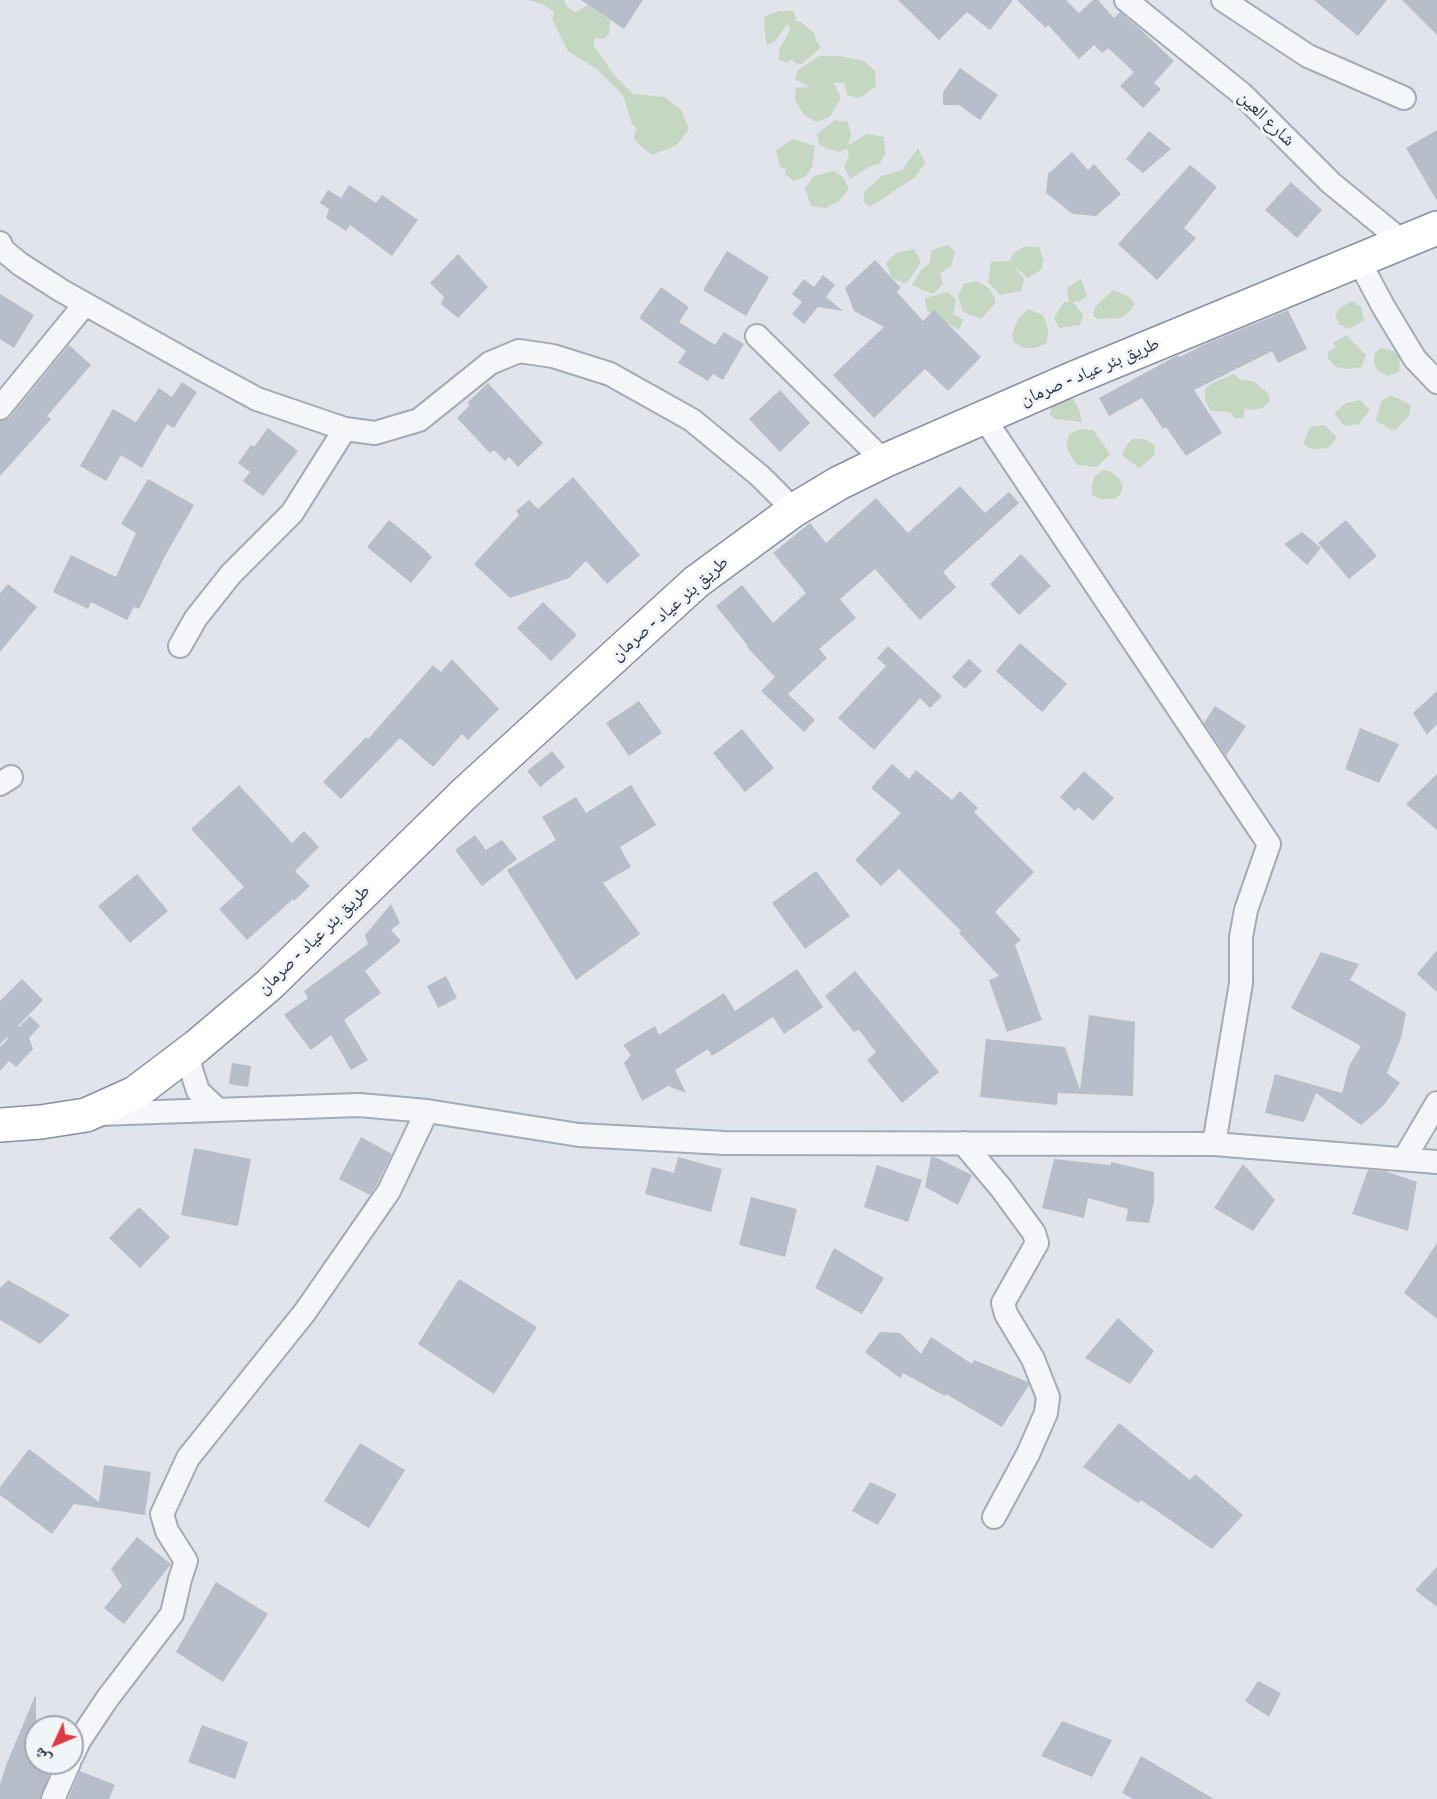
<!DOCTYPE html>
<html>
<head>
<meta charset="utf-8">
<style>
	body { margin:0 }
	#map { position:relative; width:1437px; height:1799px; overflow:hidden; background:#e1e4eb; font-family:Signika,"Noto Naskh Arabic",sans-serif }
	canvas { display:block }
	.north { position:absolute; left:24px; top:1715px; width:60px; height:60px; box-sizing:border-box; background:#f1f4f8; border:2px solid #a0a6b0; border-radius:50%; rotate:226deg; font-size:16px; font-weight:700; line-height:24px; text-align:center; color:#273045 }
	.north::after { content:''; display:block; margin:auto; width:21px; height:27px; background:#de3943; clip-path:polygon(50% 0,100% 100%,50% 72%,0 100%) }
</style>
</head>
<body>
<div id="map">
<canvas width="1437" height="1799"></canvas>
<div class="north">ش</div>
</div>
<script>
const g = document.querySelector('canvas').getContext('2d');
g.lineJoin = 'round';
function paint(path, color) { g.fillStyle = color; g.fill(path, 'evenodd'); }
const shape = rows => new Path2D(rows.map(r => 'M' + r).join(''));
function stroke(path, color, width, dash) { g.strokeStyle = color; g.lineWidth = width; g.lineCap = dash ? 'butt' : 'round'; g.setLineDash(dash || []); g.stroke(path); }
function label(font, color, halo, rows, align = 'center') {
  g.font = font + ' Signika,"Noto Naskh Arabic",sans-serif'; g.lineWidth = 6; g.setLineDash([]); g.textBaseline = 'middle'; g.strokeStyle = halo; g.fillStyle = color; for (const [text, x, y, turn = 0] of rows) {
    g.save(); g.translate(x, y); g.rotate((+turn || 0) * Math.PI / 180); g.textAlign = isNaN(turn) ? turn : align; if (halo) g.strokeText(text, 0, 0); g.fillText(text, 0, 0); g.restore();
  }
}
paint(shape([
	[528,0,564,0,568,8,576,12,588,5,610,20,609,34,604,39,594,38,594,46,614,75,633,94,665,97,681,110,689,129,677,145,652,155,642,147,633,138,637,129,632,124,623,95,598,70,568,51,552,19,554,12,542,4],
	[779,11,793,11,797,21,801,22,815,34,816,41,821,47,802,64,795,63,792,59,787,63,778,59,780,48,790,30,788,23,775,41,767,45,764,26,765,16],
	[819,56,840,56,864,61,875,71,876,86,859,98,847,95,844,83,834,83,841,98,830,117,816,122,804,115,795,100,796,88,809,87,795,79,798,70],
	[835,120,848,122,851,136,847,146,867,134,884,137,885,154,880,163,869,167,850,179,844,167,849,156,847,148,840,152,828,149,819,144,817,134],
	[793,139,815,146,812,167,806,176,794,181,785,174,786,169,780,167,776,150],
	[918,148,925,163,915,177,870,207,863,201,865,191,882,176,902,170],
	[834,171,843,177,849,189,839,201,825,208,811,206,805,188,814,176],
	[948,245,955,252,951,266,940,273,943,284,933,294,912,285,922,269,929,264,932,250],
	[1026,246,1039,247,1043,259,1042,269,1028,278,1013,265,1024,279,1021,291,1000,295,988,282,991,262,1010,261,1013,253],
	[914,249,921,262,917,269,906,284,892,278,886,263,896,253],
	[1081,279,1087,296,1080,301,1073,302,1083,315,1080,325,1059,328,1054,318,1064,302,1069,302,1067,288],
	[977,281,990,289,996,302,981,319,963,312,958,295,964,284],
	[1113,290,1128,296,1135,304,1129,312,1120,318,1099,319,1093,316,1095,307],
	[948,292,956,300,953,314,963,320,959,330,927,311,925,298],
	[1352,301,1361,307,1364,320,1349,329,1339,324,1335,315,1340,308],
	[1028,309,1043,315,1048,329,1047,343,1035,348,1024,348,1014,342,1012,334,1018,319],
	[1346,335,1366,355,1361,367,1347,369,1336,367,1328,358,1328,352,1336,347,1333,343],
	[1381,348,1394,351,1400,356,1399,372,1388,376,1378,371,1374,364,1374,354],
	[1234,374,1241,380,1253,381,1268,393,1270,401,1262,408,1250,410,1245,408,1243,418,1235,418,1230,412,1211,411,1205,400,1205,389,1212,383],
	[1057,394,1073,399,1080,412,1082,423,1076,421,1055,419,1050,415,1052,404],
	[1390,395,1411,405,1409,416,1394,431,1376,421,1381,402],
	[1360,400,1370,410,1359,424,1344,426,1334,413,1346,403],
	[1324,425,1337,437,1328,448,1316,449,1309,448,1303,444,1310,427],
	[1080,429,1093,430,1110,454,1097,467,1078,465,1073,460,1066,446,1069,434],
	[1132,439,1145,439,1155,446,1154,456,1139,468,1122,455,1127,445],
	[1103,470,1111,472,1120,480,1123,486,1121,493,1115,499,1101,499,1092,495,1092,486,1095,476]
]), '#c5d6c1');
paint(shape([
	[581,0,643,0,624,29],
	[898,0,1013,0,990,30,967,12,939,40],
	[1017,0,1066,0,1079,13,1093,0,1098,0,1114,18,1120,12,1139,28,1174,61,1154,83,1161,89,1143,108,1120,86,1134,72,1108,48,1102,53,1094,45,1079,59,1048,25,1046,28],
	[1314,0,1387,0,1358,36],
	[1402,0,1437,0,1437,35],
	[960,68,998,95,980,120,959,105,943,105,943,92],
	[1437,130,1437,201,1406,148],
	[1149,131,1171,149,1143,173,1126,159],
	[1072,152,1088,170,1094,164,1121,194,1096,216,1073,214,1046,193,1048,174],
	[1190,165,1217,187,1184,228,1196,238,1157,280,1118,244],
	[1291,182,1322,210,1297,238,1265,210],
	[349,185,376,203,382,195,418,220,392,256,350,225,346,231,326,218,329,209,320,203,328,190,341,198],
	[727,251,769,277,746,316,703,290],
	[458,254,488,287,458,318,441,304,444,297,430,283],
	[875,260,901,288,897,292,923,321,934,310,981,357,948,391,925,369,874,418,833,375,884,327,854,311,845,288],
	[823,275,835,285,826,297,843,311,818,307,804,324,792,314,802,302,792,294,804,279,814,287],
	[661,287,689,307,679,322,715,345,724,332,744,344,723,380,713,374,708,381,678,363,686,351,639,318],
	[0,294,34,315,14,348,0,339],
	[1288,310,1307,349,1278,363,1272,351,1194,390,1222,433,1186,456,1166,427,1163,429,1142,398,1109,416,1099,398,1178,355,1180,357,1203,345],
	[69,345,91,365,47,416,51,419,0,476,0,421,5,420,10,417],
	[182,382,197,392,174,428,167,424,142,468,121,455,106,481,80,466,113,409,136,422,159,388,172,397],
	[488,383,543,443,518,467,509,457,505,461,494,450,490,453,457,418,469,406,468,402],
	[780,390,810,423,780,452,749,419],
	[268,428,298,451,263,496,243,481,250,472,238,463,251,445,254,447],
	[573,477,640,555,607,584,586,561,569,578,510,598,474,564,519,515,516,511,529,500,538,509],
	[148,479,194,505,164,558,139,609,134,607,127,620,91,602,88,609,53,592,71,555,116,577,136,533,121,524],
	[960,486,985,513,1009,492,1019,503,943,572,956,587,920,620,875,569,840,599,856,618,819,649,827,658,788,694,815,720,804,732,761,691,775,677,747,647,748,646,716,606,742,585,773,623,806,593,773,553,810,523,826,543,876,498,908,533],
	[389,520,424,549,432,557,411,583,367,547],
	[1346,520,1377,556,1349,579,1318,543],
	[1302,532,1321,548,1307,565,1284,544],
	[1021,554,1051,586,1019,615,990,584],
	[8,584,37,607,0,652,0,593],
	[543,602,577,635,551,661,517,628],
	[1020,643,1067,684,1042,712,996,671],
	[888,646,942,696,930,708,920,698,874,750,838,718,886,666,877,658],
	[452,659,499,709,468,740,462,734,433,767,400,738,341,799,323,782,366,737,368,739,433,665,441,672],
	[969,659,982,671,965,689,952,677],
	[1437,691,1437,724,1427,735,1413,713],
	[639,701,662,733,629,756,606,723],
	[1215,706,1246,726,1226,756,1204,723],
	[1360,728,1399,744,1379,783,1345,769],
	[742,729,774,768,745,792,713,753],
	[552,751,565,767,540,787,527,771],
	[892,764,909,779,916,770,952,800,960,791,978,808,974,812,1034,872,995,912,1021,940,1015,945,1042,1020,1007,1032,989,980,999,976,959,933,961,931,899,869,881,886,855,860,901,813,871,788],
	[1084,771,1114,798,1093,821,1078,807,1075,811,1060,797],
	[1437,774,1437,830,1406,804],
	[239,785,292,843,304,831,319,847,295,871,310,886,294,901,293,899,247,940,219,909,244,887,191,829],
	[631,785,656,825,620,847,631,867,603,883,640,934,576,980,507,870,556,840,542,817,576,797,586,813],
	[475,835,486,850,502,840,517,859,482,886,455,850],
	[816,871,850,916,805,949,772,903],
	[137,874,168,911,130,943,98,906],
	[391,904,400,923,391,930,401,941,365,971,381,993,344,1020,368,1060,351,1070,331,1035,311,1050,284,1015,308,998,304,991,368,944,365,935],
	[1437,950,1437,992,1417,974],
	[1321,952,1359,964,1350,980,1406,1013,1401,1038,1387,1073,1400,1083,1383,1106,1361,1125,1316,1093,1304,1122,1265,1113,1275,1074,1342,1093,1349,1066,1361,1046,1291,1008],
	[797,969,823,1007,784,1034,773,1017,712,1056,708,1049,675,1070,686,1093,668,1086,642,1101,624,1063,631,1055,623,1045,655,1026,659,1035,724,993,735,1011],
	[855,971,939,1072,902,1103,867,1060,876,1052,859,1030,854,1032,825,996],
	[446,976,457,998,438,1008,427,986],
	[22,979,43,1000,18,1026,19,1027,30,1016,40,1026,29,1038,33,1049,16,1067,9,1061,0,1071,0,1047,8,1039,7,1037,0,1044,0,1001],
	[1089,1015,1135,1022,1133,1096,1058,1093,1057,1105,980,1097,986,1039,1065,1047,1080,1090],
	[232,1063,251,1066,248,1087,229,1084],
	[361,1137,392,1154,377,1184,370,1195,339,1179],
	[194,1148,251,1159,238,1226,181,1215],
	[678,1157,722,1169,711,1212,645,1194,652,1167,674,1173],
	[931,1157,935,1157,972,1175,958,1205,925,1187],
	[1054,1159,1110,1165,1111,1162,1154,1172,1154,1202,1149,1223,1126,1221,1128,1209,1088,1198,1084,1218,1042,1208],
	[1243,1164,1275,1200,1253,1231,1214,1208],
	[877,1165,922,1180,908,1222,864,1207],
	[1368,1170,1385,1171,1417,1182,1408,1231,1352,1214],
	[751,1197,797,1209,785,1257,739,1245],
	[139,1207,170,1237,140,1268,109,1238],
	[1437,1243,1437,1319,1404,1293],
	[834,1248,884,1278,862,1314,815,1288],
	[459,1279,537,1327,494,1394,418,1344],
	[8,1280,70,1315,40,1344,0,1320,0,1288],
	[1118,1318,1154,1351,1130,1384,1085,1358],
	[880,1332,900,1333,921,1354,931,1337,972,1364,974,1360,1028,1382,1029,1385,1002,1427,946,1394,945,1396,903,1373,900,1378,865,1352],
	[1119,1423,1190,1480,1195,1474,1243,1515,1212,1549,1141,1500,1138,1503,1083,1467],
	[360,1443,405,1470,369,1528,324,1501],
	[29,1449,99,1502,104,1465,151,1472,145,1515,74,1504,52,1534,0,1495,0,1487],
	[870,1482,897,1494,878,1525,852,1511],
	[137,1537,171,1564,124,1624,104,1608,122,1586,111,1569],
	[1437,1567,1437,1607,1415,1590],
	[216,1582,268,1614,223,1682,176,1652],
	[1258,1681,1281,1693,1269,1717,1245,1701],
	[36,1694,36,1763,54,1763,40,1799,0,1799,0,1785,6,1765],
	[1062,1721,1112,1740,1092,1777,1041,1756],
	[202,1725,248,1742,235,1779,188,1762],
	[1141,1756,1214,1799,1133,1799,1122,1793],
	[80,1771,115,1785,109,1799,68,1799]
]), '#b8bdca');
const minor = shape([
	[1126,0,1242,94,1331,183,1403,242],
	[1223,0,1308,56,1404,98],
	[0,243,3,250,20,264,62,291,198,367,257,399,345,429,375,433,419,420,490,363,519,351,553,356,610,374,692,420,760,476,794,510],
	[1358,259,1383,306,1415,359,1437,382],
	[757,336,884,461],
	[0,408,85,304],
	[984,418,1269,844,1246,910,1241,937,1241,983,1214,1144],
	[180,646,196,618,231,574,292,513,345,429],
	[0,784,11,777],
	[189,1052,191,1069,198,1091,218,1110],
	[99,1114,359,1105,427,1111,579,1135,725,1143,1214,1144,1437,1162],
	[963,1143,1001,1188,1034,1233,1037,1243,1003,1303,1006,1314,1033,1359,1048,1397,1046,1413,1028,1454,994,1517],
	[1404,1159,1437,1103],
	[72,1756,79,1741,107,1699,172,1614,180,1579,186,1561,167,1531,162,1514,188,1458,305,1312,389,1191,427,1111],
	[53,1799,69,1763]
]);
const highway = shape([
	[0,1125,41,1122,86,1115,135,1093,197,1046,269,985,463,795,696,582,794,510,839,483,884,461,1074,378,1437,228]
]);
stroke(minor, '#a5aab6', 26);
stroke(highway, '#8790a4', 36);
stroke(minor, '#f5f6f9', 22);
stroke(highway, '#fff', 33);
label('18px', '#273045', '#f1f4f8', [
	["شارع العين",1266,119,44],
	["طريق بئر عياد - صرمان",1090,372,-23],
	["طريق بئر عياد - صرمان",670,609,-41],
	["طريق بئر عياد - صرمان",314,940,-44]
]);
</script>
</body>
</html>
